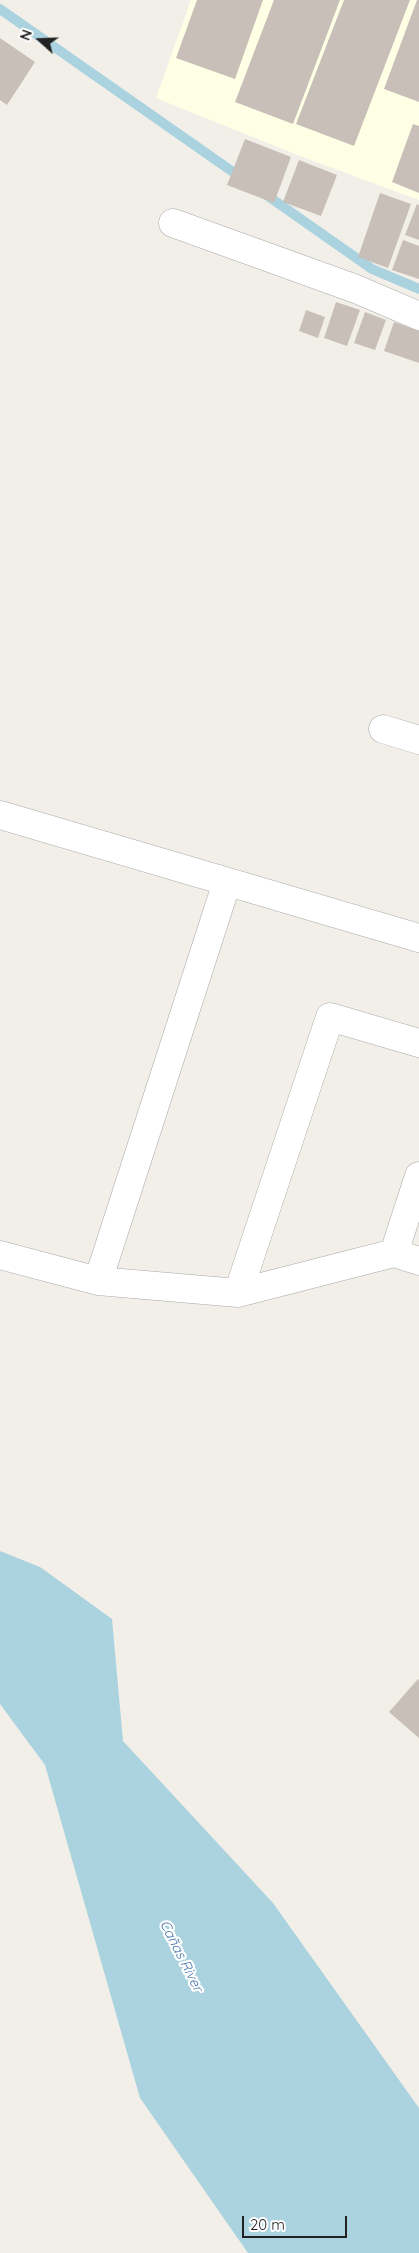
<!DOCTYPE html>
<html>
<head>
<meta charset="utf-8">
<style>
	body { margin:0 }
	#map { position:relative; width:419px; height:2253px; overflow:hidden; background:#f2efe9; font-family:Quicksand,sans-serif }
	canvas { display:block }
	.north { position:absolute; left:15px; top:15px; width:50px; height:50px; -webkit-text-stroke:4px #fff; paint-order:stroke; rotate:290deg; font-size:14px; font-weight:700; line-height:20px; text-align:center; color:#222 }
	.north::after { content:''; display:block; margin:auto; width:18px; height:22px; background:#222; clip-path:polygon(50% 0,100% 100%,50% 72%,0 100%) }
	.scale { position:absolute; left:242px; top:2216px; width:105px; height:22px; box-sizing:border-box; border:2px solid #222; border-top:0; padding-left:6px; font-size:15px; line-height:18px; white-space:nowrap; color:#222; -webkit-text-stroke:4px #fff; paint-order:stroke }
</style>
</head>
<body>
<div id="map">
<canvas width="419" height="2253"></canvas>
<div class="north">N</div>
<div class="scale">20 m</div>
</div>
<script>
const g = document.querySelector('canvas').getContext('2d');
g.lineJoin = 'round';
function paint(path, color) { g.fillStyle = color; g.fill(path, 'evenodd'); }
const shape = rows => new Path2D(rows.map(r => 'M' + r).join(''));
function stroke(path, color, width, dash) { g.strokeStyle = color; g.lineWidth = width; g.lineCap = dash ? 'butt' : 'round'; g.setLineDash(dash || []); g.stroke(path); }
function label(font, color, halo, rows, align = 'center') {
  g.font = font + ' Quicksand,sans-serif'; g.lineWidth = 4.5; g.setLineDash([]); g.textBaseline = 'middle'; g.strokeStyle = halo; g.fillStyle = color; for (const [text, x, y, turn = 0] of rows) {
    g.save(); g.translate(x, y); g.rotate((+turn || 0) * Math.PI / 180); g.textAlign = isNaN(turn) ? turn : align; if (halo) g.strokeText(text, 0, 0); g.fillText(text, 0, 0); g.restore();
  }
}
paint(shape([
	[191,0,419,0,419,200,300,156,156,98]
]), '#ffffe5');
paint(shape([
	[0,1551,40,1567,112,1619,123,1741,273,1903,419,2108,419,2253,248,2253,140,2098,45,1765,0,1704]
]), '#aad3df');
stroke(shape([
	[0,9,243,179],
	[265,194,372,269,419,289]
]), '#aad3df', 10);
paint(shape([
	[197,0,263,0,235,79,176,58],
	[274,0,340,0,293,124,235,102],
	[344,0,410,0,354,146,296,124],
	[417,0,419,0,419,102,384,89],
	[0,38,35,62,7,105,0,100],
	[413,124,419,126,419,193,392,182],
	[245,139,291,157,274,203,227,185],
	[299,160,337,175,321,216,283,202],
	[380,193,411,204,388,268,358,257],
	[417,204,419,205,419,240,405,235],
	[403,240,419,246,419,279,392,270],
	[336,302,360,310,347,346,324,338],
	[306,310,325,317,318,338,299,331],
	[365,312,386,320,375,350,354,343],
	[394,322,419,331,419,363,384,351],
	[418,1679,419,1680,419,1738,389,1712]
]), '#c7bfb8');
const minor = shape([
	[173,223,356,289,419,316],
	[383,729,419,740],
	[0,815,419,938],
	[394,1253,419,1176],
	[0,1255,98,1281,238,1293,394,1253,419,1261],
	[98,1281,227,882],
	[238,1293,330,1017,419,1043]
]);
stroke(minor, '#a9a9a9', 29);
stroke(minor, '#fff', 28);
label('italic 14px', '#4a7aab', '#fff', [
	["Cañas River",181,1956,63]
]);
</script>
</body>
</html>
